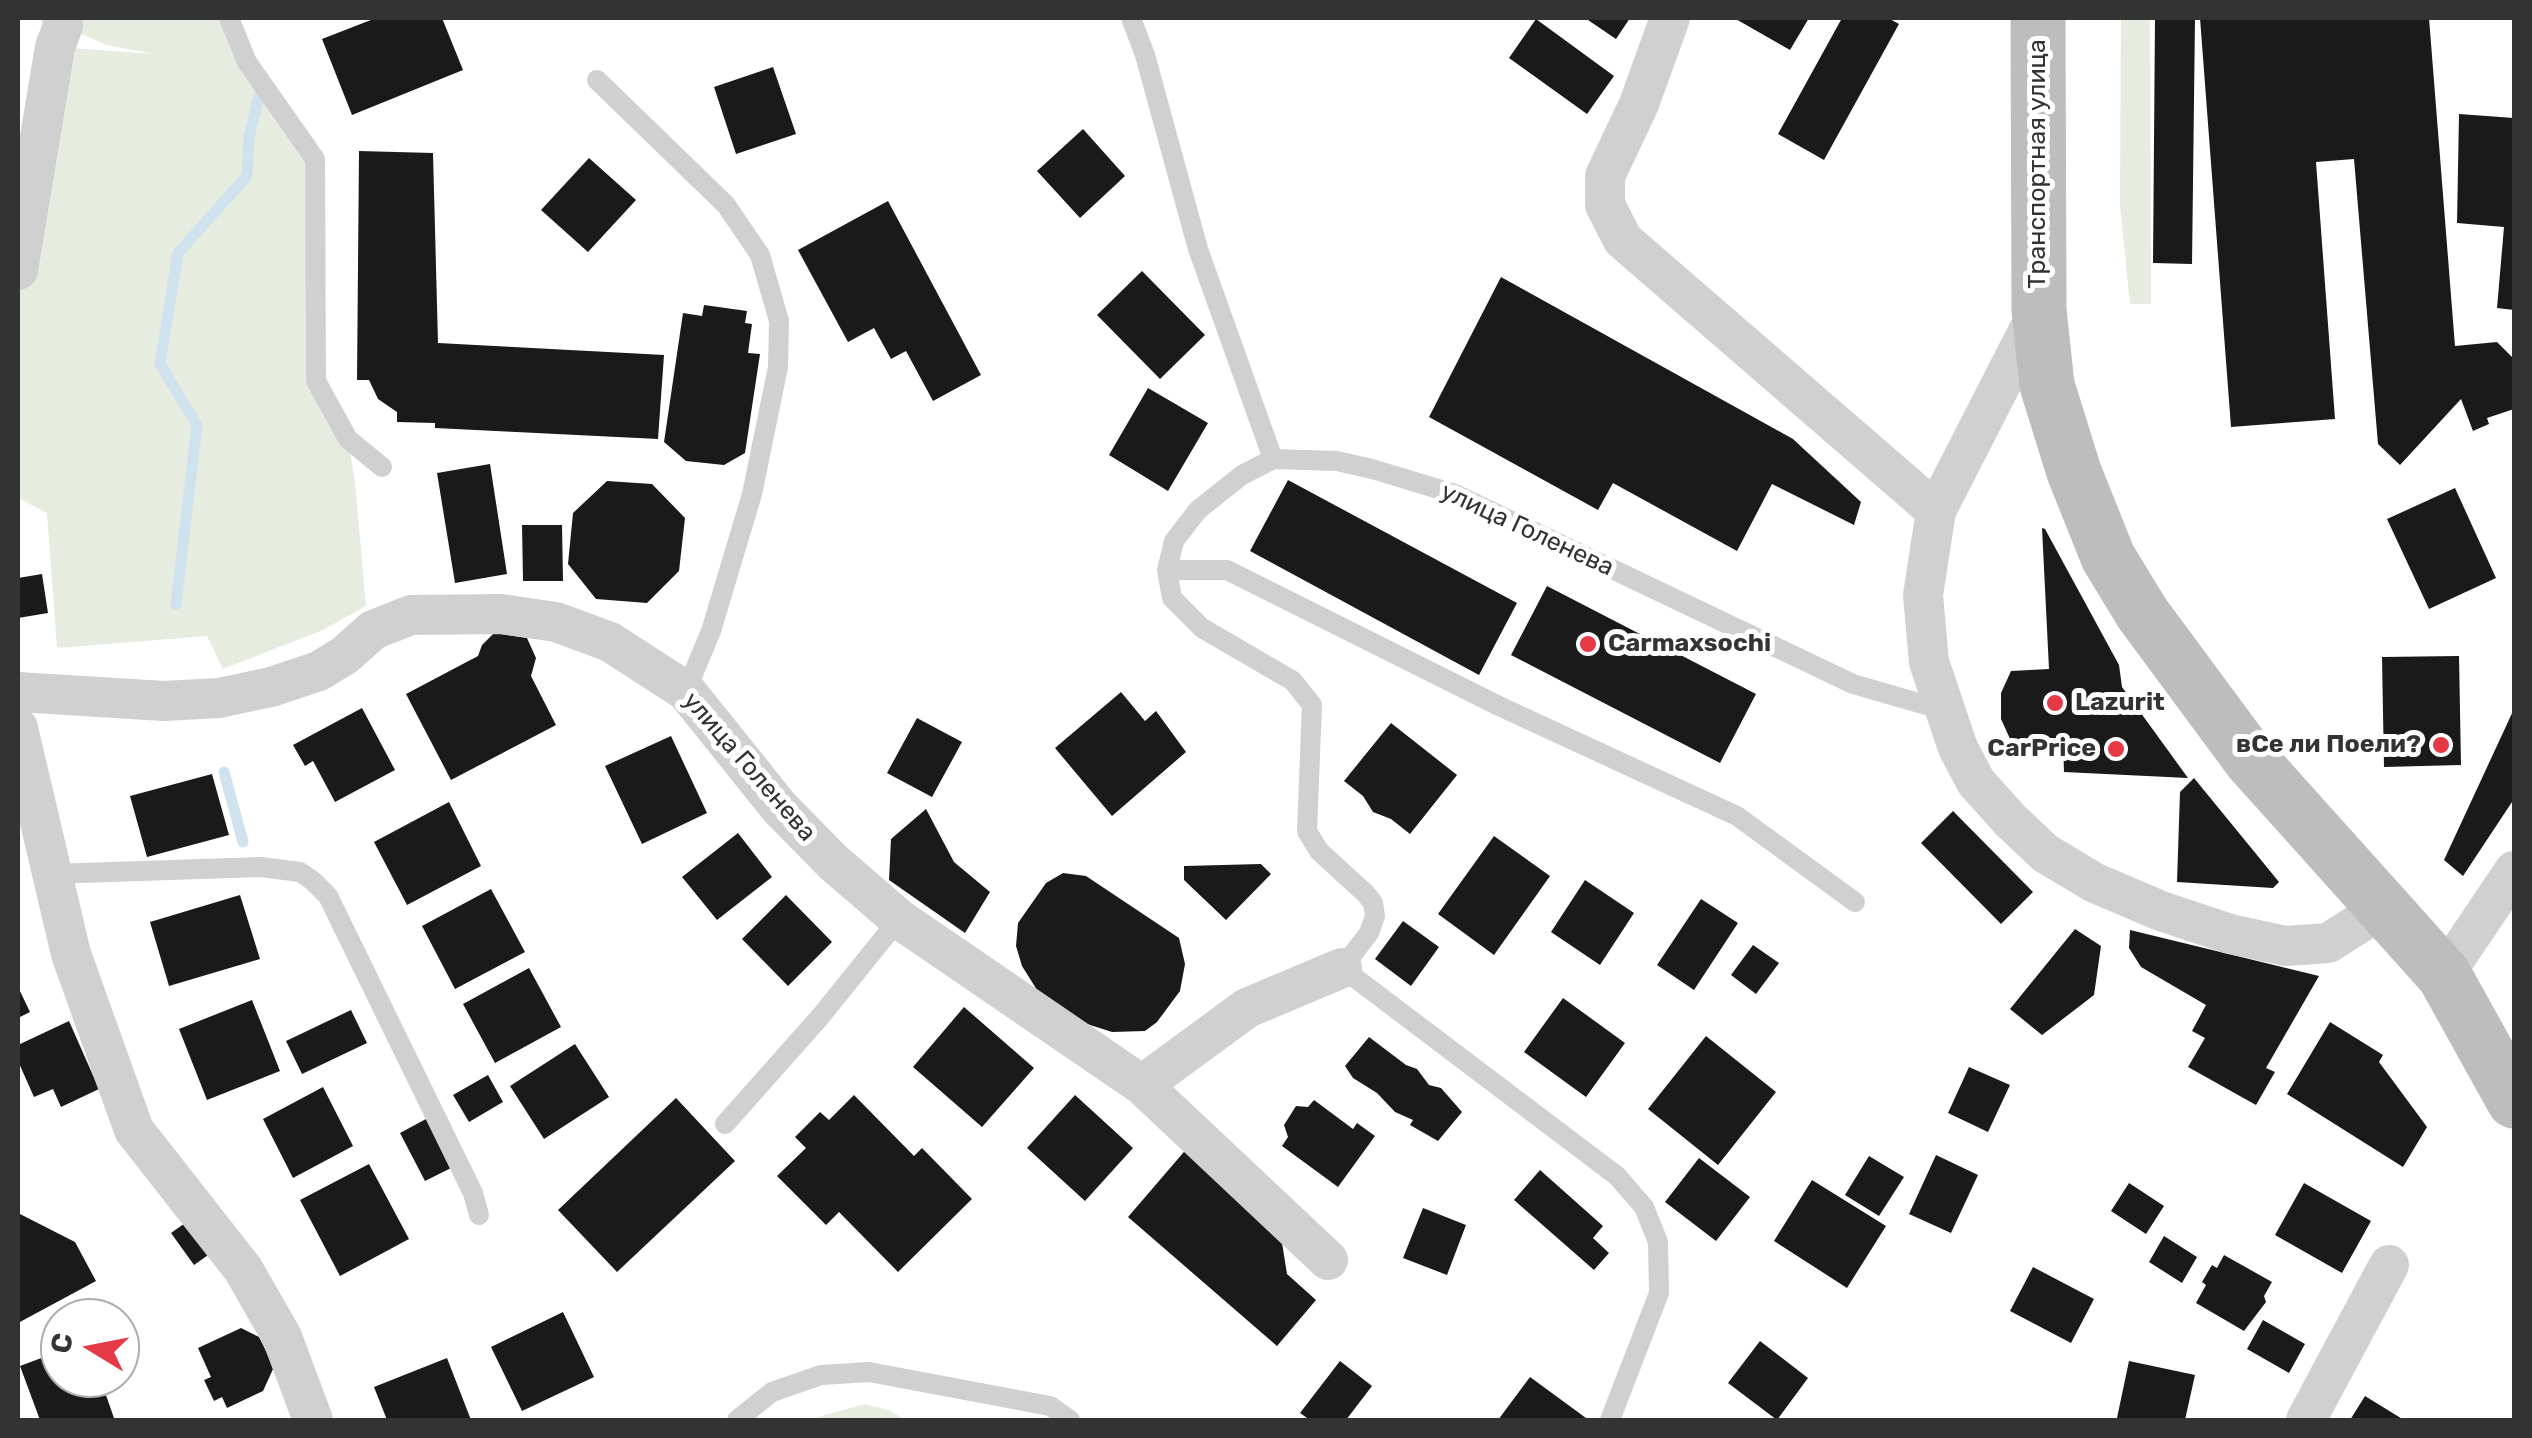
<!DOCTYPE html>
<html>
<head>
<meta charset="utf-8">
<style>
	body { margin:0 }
	#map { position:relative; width:2532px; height:1438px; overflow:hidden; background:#fff; font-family:Rubik,sans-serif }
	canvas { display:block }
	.frame { position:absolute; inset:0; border:20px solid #333; pointer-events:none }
	.north { position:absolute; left:40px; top:1298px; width:100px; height:100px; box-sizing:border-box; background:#fff; border:2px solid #adadad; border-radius:50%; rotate:280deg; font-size:28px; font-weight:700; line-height:40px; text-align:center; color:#333 }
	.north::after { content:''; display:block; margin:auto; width:35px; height:45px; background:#e63946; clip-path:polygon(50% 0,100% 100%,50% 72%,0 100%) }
</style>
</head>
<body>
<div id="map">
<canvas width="2532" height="1438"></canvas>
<div class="frame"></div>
<div class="north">С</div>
</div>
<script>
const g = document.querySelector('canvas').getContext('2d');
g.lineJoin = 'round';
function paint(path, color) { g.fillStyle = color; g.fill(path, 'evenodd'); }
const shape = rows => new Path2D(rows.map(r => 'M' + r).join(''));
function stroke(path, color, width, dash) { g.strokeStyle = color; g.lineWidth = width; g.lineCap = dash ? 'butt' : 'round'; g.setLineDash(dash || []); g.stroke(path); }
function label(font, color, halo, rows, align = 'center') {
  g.font = font + ' Rubik,sans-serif'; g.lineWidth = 10; g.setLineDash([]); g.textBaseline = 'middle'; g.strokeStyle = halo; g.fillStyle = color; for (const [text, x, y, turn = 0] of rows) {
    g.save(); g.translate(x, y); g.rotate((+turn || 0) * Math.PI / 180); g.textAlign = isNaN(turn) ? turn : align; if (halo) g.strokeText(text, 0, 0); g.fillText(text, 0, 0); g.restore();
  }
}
paint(shape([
	[62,18,229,18,315,159,316,381,348,439,355,482,366,606,323,630,223,669,207,636,57,648,47,513,18,498,18,270,55,47,154,54,107,45,63,26],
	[2121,18,2150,18,2151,304,2130,304,2120,204],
	[865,1404,888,1410,906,1420,807,1420]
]), '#e6ecdf');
stroke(shape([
	[176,604,197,425,160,364,178,253,247,176,249,137,262,83],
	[224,772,243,842]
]), '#cfe2ee', 11);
paint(shape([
	[376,18,442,18,463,70,352,115,322,39],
	[1585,18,1630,18,1616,39],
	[1734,18,1809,18,1790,50],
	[1842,18,1888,18,1899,24,1824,160,1778,134],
	[2155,18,2195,18,2192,264,2153,263],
	[2200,18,2429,18,2455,346,2497,342,2514,359,2514,409,2487,418,2489,424,2473,431,2461,399,2400,465,2378,444,2354,159,2316,162,2335,419,2231,427],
	[1536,19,1614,76,1587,114,1509,58],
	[773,67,796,134,736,154,714,87],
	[2459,114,2514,118,2514,310,2497,308,2504,227,2457,223],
	[1083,129,1125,176,1080,218,1037,171],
	[359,151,433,153,438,343,664,355,658,439,435,428,435,423,397,422,397,412,378,399,369,380,357,380],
	[589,158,636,200,588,252,541,210],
	[888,201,981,375,933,401,906,351,891,359,874,328,848,342,798,250],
	[1142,271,1205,335,1160,379,1097,315],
	[1501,277,1793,439,1861,502,1854,525,1772,484,1737,551,1613,483,1598,510,1429,417],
	[704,305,747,311,745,323,752,324,748,353,760,354,745,453,724,465,686,461,664,442,683,313,702,316],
	[1148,388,1208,423,1168,491,1109,455],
	[490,464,507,574,455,583,437,473],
	[1288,480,1517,603,1479,675,1250,551],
	[607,481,652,484,685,518,679,571,647,603,596,599,568,564,573,513],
	[2455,488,2496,578,2429,609,2387,519],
	[522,525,562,525,563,581,523,581],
	[2042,528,2045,529,2119,665,2122,687,2188,778,2064,772,2063,741,2011,741,2001,719,2001,693,2011,671,2049,669],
	[42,574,48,613,18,618,18,578],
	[1547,586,1756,694,1720,763,1511,655],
	[494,633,527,638,536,658,531,676,556,725,451,780,406,694,478,656,482,645],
	[2459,656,2461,765,2384,767,2382,657],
	[1121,692,1145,721,1156,711,1186,752,1112,816,1055,748],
	[362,708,395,770,335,802,313,761,305,766,293,745],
	[2514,709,2514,799,2463,876,2444,860],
	[917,718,962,742,932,797,887,773],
	[1391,723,1457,775,1410,834,1391,819,1373,812,1363,796,1344,781],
	[671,736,707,813,642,844,605,766],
	[212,774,229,835,147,857,130,796],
	[2194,778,2279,882,2273,888,2177,882,2180,792],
	[449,802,481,866,407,905,374,842],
	[926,809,954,862,990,892,965,933,889,880,891,839],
	[1953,811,2033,892,2001,924,1921,843],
	[738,833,772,877,717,920,682,877],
	[1494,836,1550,876,1494,955,1438,914],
	[1261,864,1271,874,1226,920,1184,880,1184,866],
	[1063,873,1086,876,1179,938,1185,964,1180,991,1157,1022,1145,1031,1112,1032,1087,1024,1037,990,1022,966,1016,946,1018,923,1046,883],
	[1585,880,1634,913,1600,965,1551,932],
	[491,889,525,952,455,989,422,926],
	[240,895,260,959,169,986,150,922],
	[786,895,832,942,788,986,742,939],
	[1701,899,1738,923,1694,990,1657,965],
	[1403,921,1439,947,1411,986,1375,959],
	[2075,929,2101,946,2094,995,2042,1035,2010,1009],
	[2130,930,2319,976,2266,1068,2275,1072,2256,1105,2188,1067,2205,1038,2192,1031,2206,1005,2141,967,2129,948],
	[1753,945,1779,963,1756,994,1731,975],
	[529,968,561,1027,495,1063,463,1004],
	[18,987,30,1012,18,1018],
	[1563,998,1625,1043,1586,1097,1524,1052],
	[252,1000,280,1071,207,1100,179,1029],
	[964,1007,1034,1068,982,1127,913,1067],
	[351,1010,367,1043,302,1074,286,1041],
	[69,1021,99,1089,61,1107,53,1089,34,1097,18,1061,18,1045],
	[2330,1022,2383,1055,2379,1062,2427,1127,2403,1167,2287,1094],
	[1706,1036,1776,1092,1718,1165,1648,1109],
	[1369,1037,1406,1065,1417,1069,1429,1085,1441,1088,1462,1112,1438,1141,1410,1125,1413,1120,1395,1112,1377,1093,1353,1078,1345,1066],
	[575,1044,609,1097,544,1139,510,1086],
	[1969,1067,2010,1085,1988,1132,1948,1113],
	[488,1075,503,1102,469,1122,453,1095],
	[323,1087,353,1146,293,1178,263,1119],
	[854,1095,914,1156,922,1148,972,1199,898,1272,839,1212,826,1225,777,1176,806,1148,795,1137,820,1112,829,1120],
	[1075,1095,1133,1148,1085,1201,1027,1148],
	[676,1098,735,1161,617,1272,558,1210],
	[1314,1100,1353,1129,1357,1123,1375,1136,1338,1187,1282,1146,1288,1137,1284,1125,1296,1106,1308,1107],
	[426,1119,451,1168,425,1181,400,1133],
	[1189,1146,1279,1224,1287,1274,1316,1300,1277,1346,1128,1217],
	[1936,1155,1978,1175,1951,1233,1909,1214],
	[1869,1156,1904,1177,1879,1216,1845,1195],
	[1699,1158,1750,1197,1716,1241,1665,1202],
	[369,1164,409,1239,340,1276,300,1200],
	[1540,1170,1603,1226,1593,1238,1609,1253,1594,1270,1514,1200],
	[1812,1180,1886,1226,1847,1288,1774,1241],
	[2129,1183,2164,1206,2146,1234,2111,1211],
	[2304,1183,2371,1221,2342,1273,2275,1235],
	[1423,1208,1466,1225,1447,1275,1403,1258],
	[18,1213,75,1242,96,1281,18,1323],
	[195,1216,218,1248,194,1265,171,1233],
	[2164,1236,2197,1257,2182,1283,2149,1262],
	[2224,1255,2272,1282,2264,1296,2266,1302,2244,1331,2196,1303,2206,1285,2202,1282,2212,1265,2217,1268],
	[2033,1267,2094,1299,2071,1343,2010,1311],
	[563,1312,594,1377,522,1411,491,1347],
	[2263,1320,2305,1344,2289,1373,2247,1349],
	[241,1328,259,1337,274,1367,263,1391,227,1408,222,1397,214,1401,204,1380,211,1377,198,1348],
	[1760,1341,1808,1378,1777,1420,1728,1383],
	[60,1351,60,1378,100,1378,114,1418,40,1420,20,1366],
	[447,1358,471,1420,387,1420,374,1387],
	[1340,1361,1372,1386,1346,1420,1310,1420,1300,1413],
	[2129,1361,2195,1375,2185,1420,2117,1418],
	[1530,1377,1586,1418,1584,1420,1498,1420],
	[2365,1396,2404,1420,2350,1420]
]), '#1a1a1a');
stroke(shape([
	[229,18,247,62,315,159,316,381,348,439,382,467],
	[1131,18,1145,55,1198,249,1273,459],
	[597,80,726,205,760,255,779,321,778,367,752,494,711,631,686,691],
	[1167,570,1227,570,1499,706,1737,816,1855,902],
	[51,874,261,867,300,872,313,881,328,896,473,1193,479,1215],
	[725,1124,820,1017,899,919],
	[737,1420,772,1392,821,1375,869,1372,1050,1406,1070,1420],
	[1610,1420,1659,1293,1658,1242,1644,1207,1617,1176,1342,968,1369,933,1375,916,1373,903,1366,894,1319,851,1307,831,1312,705,1293,681,1202,628,1172,598,1167,570,1174,541,1198,510,1242,475,1273,459,1337,461,1372,469,1455,494,1853,684,1943,710]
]), '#d0d0d0', 20);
stroke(shape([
	[1670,18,1639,104,1605,176,1605,205,1623,240,1936,511],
	[18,270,55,47,63,26,62,18],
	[2039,310,1936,511,1923,595,1929,662,1958,748,1976,782,2010,820,2045,853,2095,883,2161,911,2230,934,2286,946,2328,943,2385,907],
	[18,692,164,701,219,698,271,687,319,671,345,655,373,630,411,615,501,614,556,622,610,642,686,691,779,807,833,862,899,919,1142,1085,1328,1260],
	[18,728,71,954,134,1130,243,1269,282,1337,313,1420],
	[2444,975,2514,871],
	[1142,1085,1247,1008,1342,968],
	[2306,1420,2389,1265]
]), '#d0d0d0', 40);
stroke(shape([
	[2038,18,2039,310,2047,385,2074,472,2108,557,2142,613,2250,759,2444,975,2514,1101]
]), '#bdbdbd', 55);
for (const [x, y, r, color] of [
	[1588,644,10,"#e63946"],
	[2055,703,10,"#e63946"],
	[2441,745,10,"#e63946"],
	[2116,749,10,"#e63946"]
]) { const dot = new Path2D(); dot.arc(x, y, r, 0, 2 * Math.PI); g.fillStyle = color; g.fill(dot); stroke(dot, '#fff', 4); }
label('25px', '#333', '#fff', [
	["Транспортная улица",2038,164,-90],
	["улица Голенева",1527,530,25],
	["улица Голенева",749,767,49]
]);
label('bold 25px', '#333', '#fff', [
	["Carmaxsochi",1608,644],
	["Lazurit",2075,703],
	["вСе ли Поели?",2421,745,"right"],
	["CarPrice",2096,749,"right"]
], 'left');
</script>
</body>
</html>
